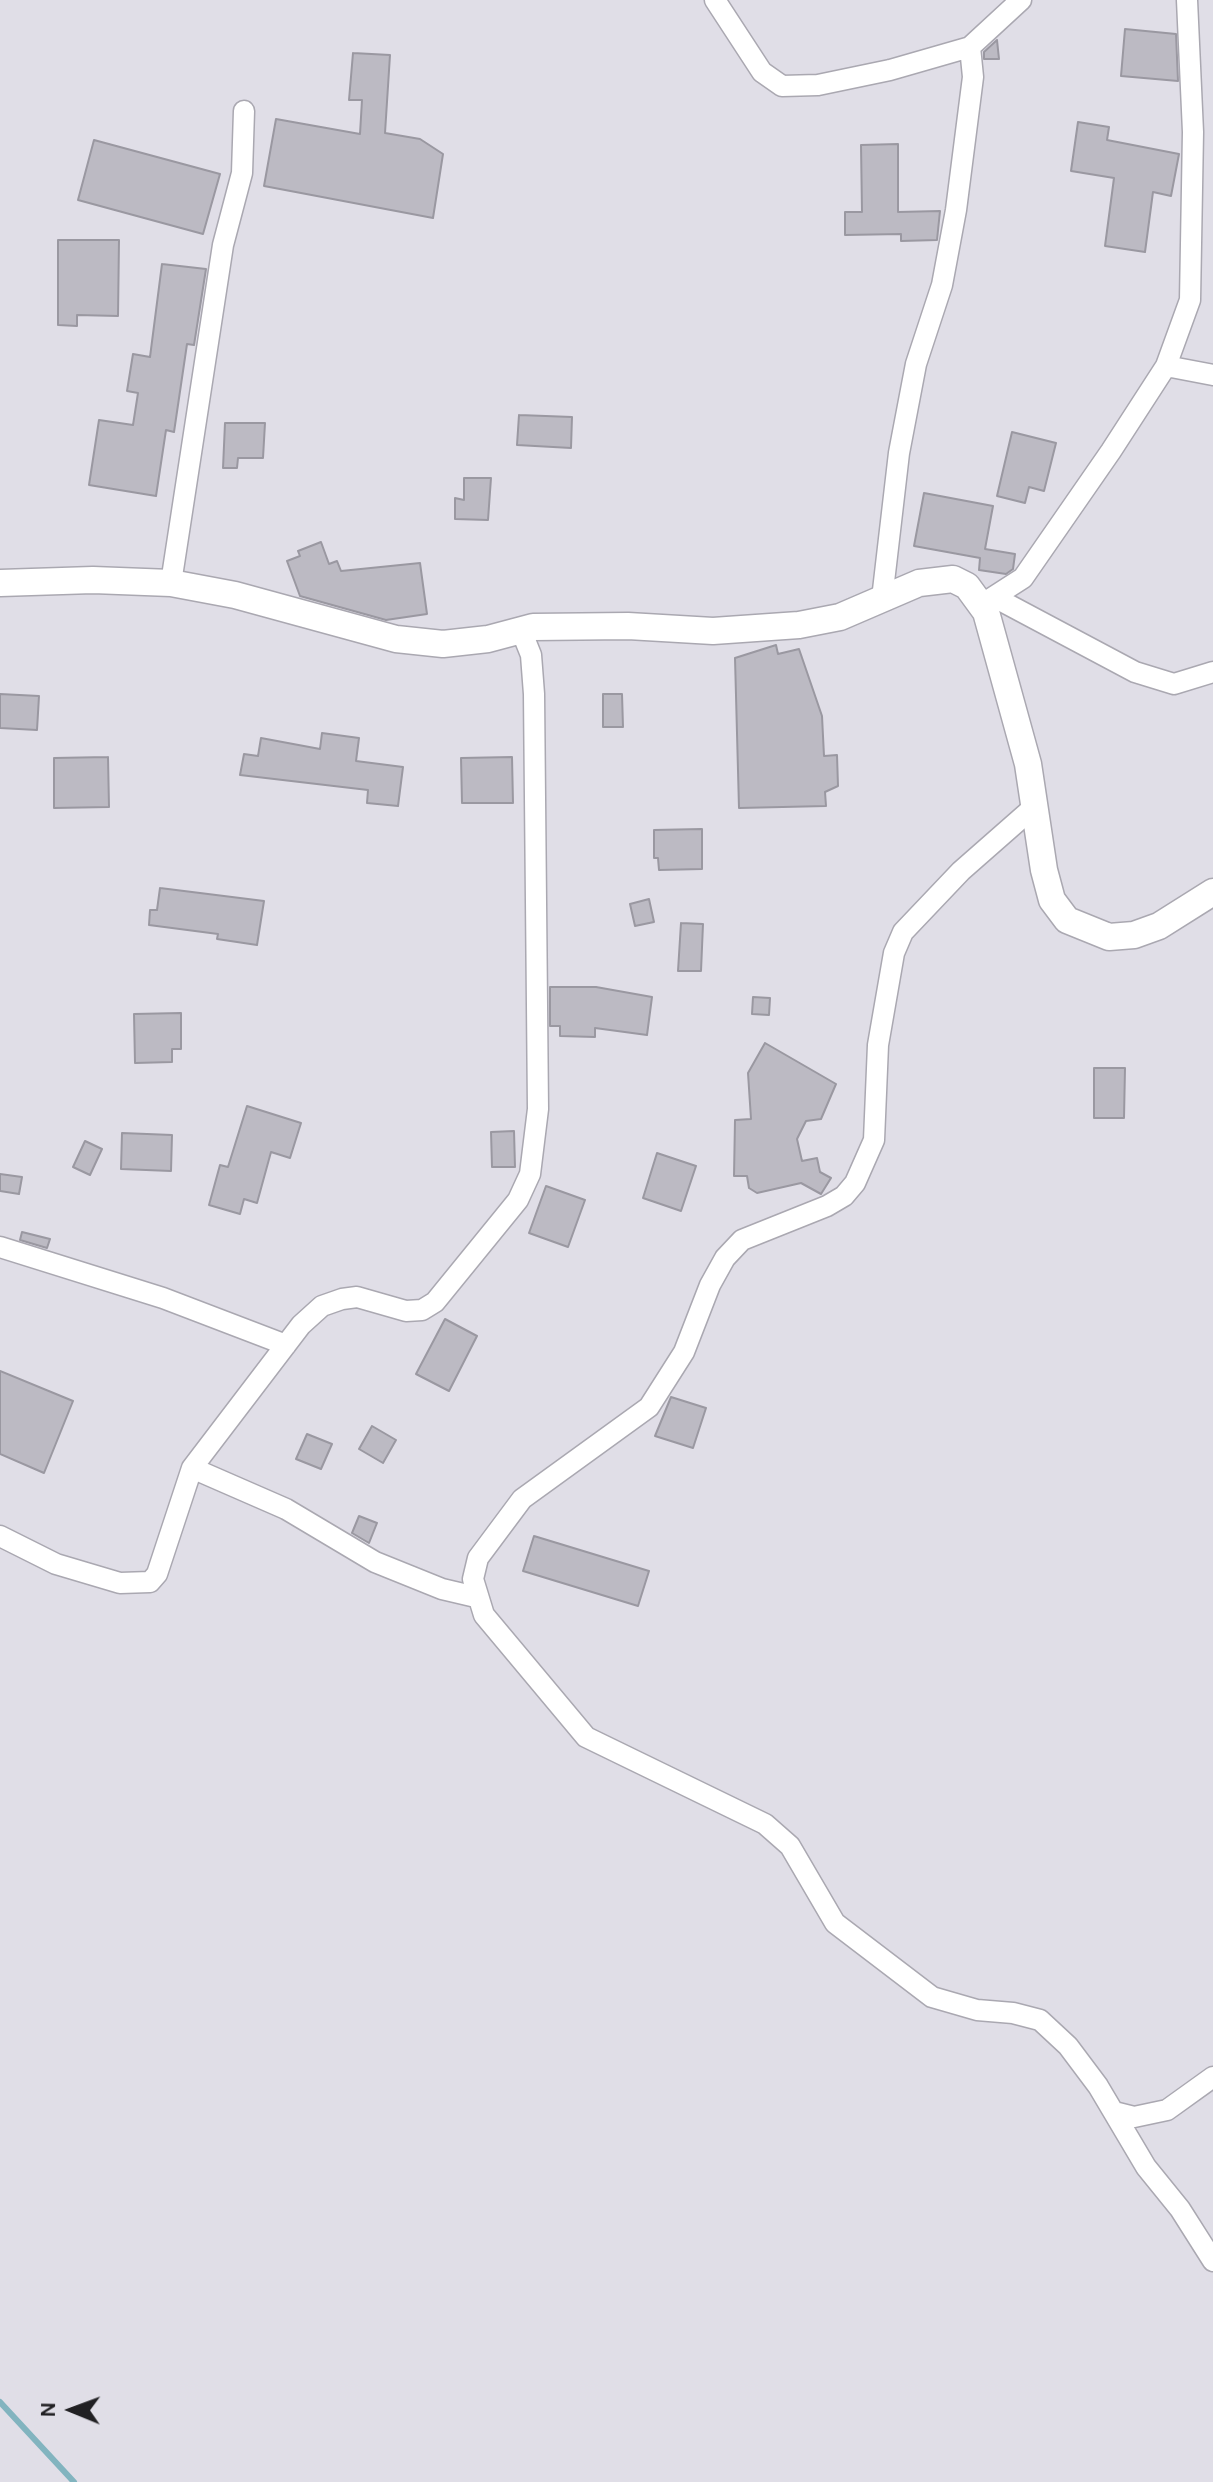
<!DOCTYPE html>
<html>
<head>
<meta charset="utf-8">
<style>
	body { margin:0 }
	#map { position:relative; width:1213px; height:2482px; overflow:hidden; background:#e0dee7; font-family:Karla,sans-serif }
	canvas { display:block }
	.north { position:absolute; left:32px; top:2370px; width:80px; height:80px; -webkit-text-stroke:6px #e0dee7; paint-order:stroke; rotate:271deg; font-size:22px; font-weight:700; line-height:32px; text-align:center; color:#212023 }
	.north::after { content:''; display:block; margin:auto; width:28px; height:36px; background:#212023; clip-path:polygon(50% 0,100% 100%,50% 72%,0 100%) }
</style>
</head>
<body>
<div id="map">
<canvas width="1213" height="2482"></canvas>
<div class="north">N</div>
</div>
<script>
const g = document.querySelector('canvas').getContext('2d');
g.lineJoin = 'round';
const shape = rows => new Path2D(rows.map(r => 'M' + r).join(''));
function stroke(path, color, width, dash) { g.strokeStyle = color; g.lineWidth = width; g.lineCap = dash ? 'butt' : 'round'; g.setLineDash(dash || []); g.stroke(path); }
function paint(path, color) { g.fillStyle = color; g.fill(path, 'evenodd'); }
stroke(shape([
	[0,2402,74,2482]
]), '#82b4bf', 6);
const building = shape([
	[1125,29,1176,34,1178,81,1121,76,1125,29],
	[997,40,999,59,984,59,984,52,997,40],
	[353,53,390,55,385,133,420,139,443,154,433,218,264,186,276,119,360,134,362,100,349,100,353,53],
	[1078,122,1109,127,1107,140,1179,154,1171,196,1153,192,1145,252,1105,246,1114,178,1071,171,1078,122],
	[94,140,220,174,203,234,78,200,94,140],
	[898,144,898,212,940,211,937,240,901,241,901,234,845,235,845,212,862,212,861,145,898,144],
	[58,240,119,240,118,316,77,315,77,326,58,325,58,240],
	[162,264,206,269,194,345,187,344,174,432,166,430,156,496,89,485,99,420,133,425,138,393,127,391,133,354,150,357,162,264],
	[519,415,572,417,571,448,517,445,519,415],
	[225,423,265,423,263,458,238,458,237,468,223,468,225,423],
	[1012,432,1056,443,1044,491,1029,487,1025,503,997,496,1012,432],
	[464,478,491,478,488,520,455,519,455,498,464,500,464,478],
	[924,493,993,506,985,549,1015,554,1013,569,1006,574,979,570,980,558,914,546,924,493],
	[321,542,329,564,337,561,341,571,420,563,427,614,386,620,300,596,287,561,300,556,298,551,321,542],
	[776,645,778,654,799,649,822,716,824,756,837,755,838,786,825,792,826,806,739,808,735,658,776,645],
	[0,694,39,696,37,730,0,728,0,694],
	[603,694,622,694,623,727,603,727,603,694],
	[322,733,359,738,356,761,403,767,398,806,367,803,368,790,240,775,244,754,258,756,261,738,320,749,322,733],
	[108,757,109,807,54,808,54,758,108,757],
	[512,757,513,803,462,803,461,758,512,757],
	[702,829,702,869,659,870,658,858,654,858,654,830,702,829],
	[160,888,264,901,257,945,217,939,218,934,149,925,150,910,157,910,160,888],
	[649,899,654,922,635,926,630,904,649,899],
	[681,923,703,924,701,971,678,971,681,923],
	[550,987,596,987,652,997,647,1035,595,1028,595,1037,560,1036,560,1026,550,1026,550,987],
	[753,997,770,998,769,1015,752,1014,753,997],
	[181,1013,181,1049,172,1049,172,1062,135,1063,134,1014,181,1013],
	[765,1043,836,1084,821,1119,806,1121,797,1139,802,1161,817,1158,820,1172,831,1178,821,1194,801,1183,757,1193,749,1188,747,1176,734,1176,735,1120,751,1119,748,1073,765,1043],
	[1094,1068,1125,1068,1124,1118,1094,1118,1094,1068],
	[247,1106,301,1123,290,1158,271,1152,257,1203,244,1199,240,1214,209,1205,220,1165,228,1167,247,1106],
	[514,1131,515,1167,492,1167,491,1132,514,1131],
	[122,1133,172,1135,171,1171,121,1169,122,1133],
	[85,1141,102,1149,90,1175,73,1167,85,1141],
	[657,1153,696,1166,681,1211,643,1198,657,1153],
	[0,1174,22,1177,19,1194,0,1191,0,1174],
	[546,1186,585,1200,568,1247,529,1233,546,1186],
	[22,1232,50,1239,47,1248,20,1240,22,1232],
	[445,1319,477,1336,449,1391,416,1374,445,1319],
	[0,1371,73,1401,44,1473,0,1454,0,1371],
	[671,1397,706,1408,693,1448,655,1436,671,1397],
	[372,1426,396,1440,383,1463,359,1449,372,1426],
	[307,1434,332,1444,321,1469,296,1459,307,1434],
	[359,1516,377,1523,369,1543,352,1533,359,1516],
	[534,1536,649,1571,638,1606,523,1571,534,1536]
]);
paint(building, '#bcbac3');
stroke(building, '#9a98a1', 2);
const minor = shape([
	[715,0,762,72,782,86,818,85,890,70,970,47,973,77,956,210,942,285,916,364,899,453,882,599],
	[970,47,1021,0],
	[1166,366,1213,375],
	[171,583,223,245,242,173,244,111],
	[994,597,1135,672,1174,684,1213,672],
	[981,605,1023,578,1111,451,1166,366,1190,300,1193,132,1187,0],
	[1035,806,961,871,903,932,894,953,878,1045,874,1140,855,1183,844,1196,827,1206,742,1240,725,1258,710,1285,684,1352,649,1407,522,1499,478,1558,473,1579,484,1615,586,1737,765,1824,790,1846,835,1923,932,1997,977,2010,1013,2013,1040,2020,1068,2046,1098,2086,1146,2167,1180,2209,1213,2261],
	[0,1247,163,1298,286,1345],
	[192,1468,286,1509,375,1562,442,1589,476,1597],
	[0,1536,56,1564,120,1583,150,1582,157,1574,192,1468,301,1325,322,1306,342,1299,357,1297,406,1311,422,1310,435,1302,518,1200,530,1174,538,1109,534,694,531,655,521,630],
	[1114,2112,1134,2117,1167,2110,1213,2077]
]);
const tertiary = shape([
	[0,583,93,580,171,583,235,595,396,639,443,644,488,639,533,627,628,626,713,631,799,625,840,617,919,583,953,579,967,586,986,612,1028,764,1044,870,1052,900,1067,920,1109,937,1134,935,1159,926,1213,892]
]);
stroke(minor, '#aaa8b1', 23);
stroke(tertiary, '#aaa8b1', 29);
stroke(minor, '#fff', 20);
stroke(tertiary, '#fff', 26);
</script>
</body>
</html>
